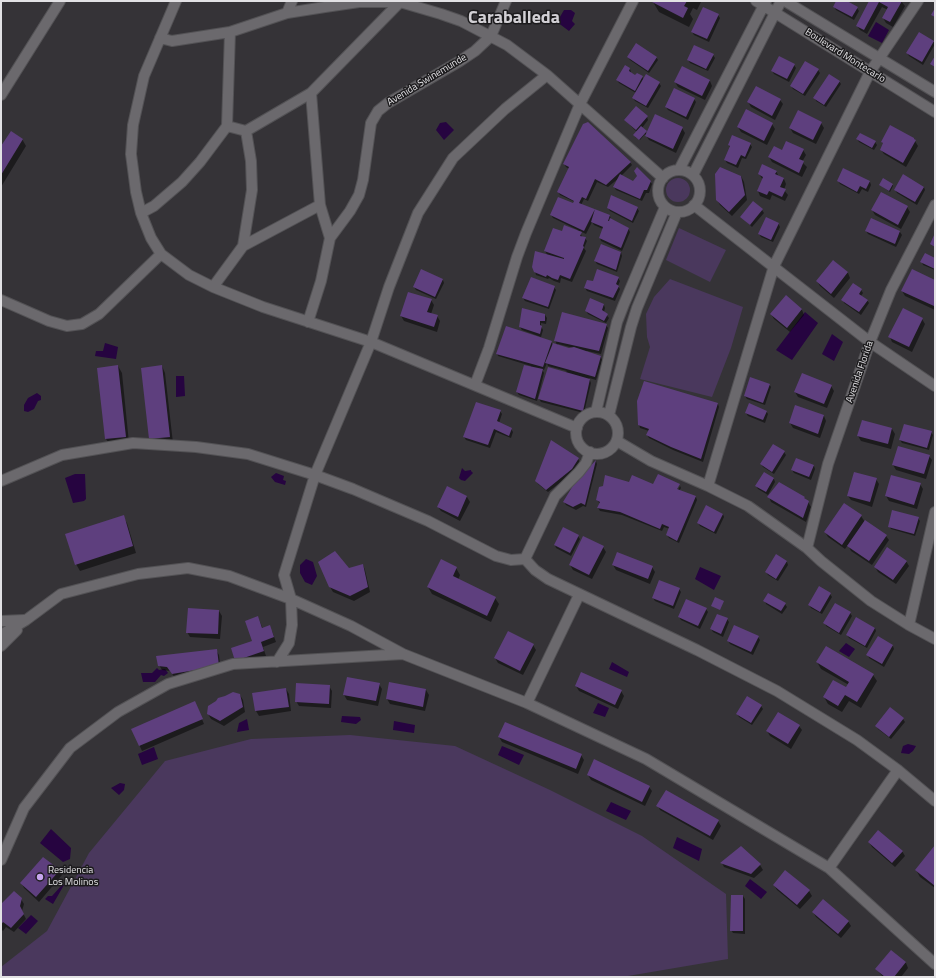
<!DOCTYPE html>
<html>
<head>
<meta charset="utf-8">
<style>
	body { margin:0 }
	#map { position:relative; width:936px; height:978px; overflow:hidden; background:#353337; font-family:"Titillium Web",sans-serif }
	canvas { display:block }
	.frame { position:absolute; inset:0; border:2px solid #e2e1e4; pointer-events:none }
</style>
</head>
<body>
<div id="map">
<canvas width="936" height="978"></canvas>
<div class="frame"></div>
</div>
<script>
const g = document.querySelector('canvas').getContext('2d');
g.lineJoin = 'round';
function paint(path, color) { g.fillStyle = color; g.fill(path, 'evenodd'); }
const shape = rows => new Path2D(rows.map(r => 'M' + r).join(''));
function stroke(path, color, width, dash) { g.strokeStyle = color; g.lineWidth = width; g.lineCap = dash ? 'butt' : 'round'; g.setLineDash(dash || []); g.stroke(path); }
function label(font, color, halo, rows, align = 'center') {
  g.font = font + ' "Titillium Web",sans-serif'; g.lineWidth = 3; g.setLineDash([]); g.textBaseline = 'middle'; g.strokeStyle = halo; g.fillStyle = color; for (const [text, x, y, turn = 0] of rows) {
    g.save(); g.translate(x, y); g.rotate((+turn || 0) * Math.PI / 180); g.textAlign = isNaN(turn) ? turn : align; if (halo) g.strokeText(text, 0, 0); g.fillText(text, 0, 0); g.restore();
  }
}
paint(shape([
	'666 190a12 12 0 1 1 24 0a12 12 0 1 1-24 0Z',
	[679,228,726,250,710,282,666,260],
	[670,279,743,307,731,348,712,397,640,379,650,347,647,337,646,314,654,297],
	[350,735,455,746,550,790,642,836,726,894,728,959,622,977,1,977,1,967,47,931,89,853,165,761,251,739]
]), '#4a385d');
paint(shape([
	[564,10,571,10,575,13,572,21,575,24,569,31,557,22],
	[876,22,889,30,882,43,868,36],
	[446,122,454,130,444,140,436,130,440,123],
	[805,312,818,323,792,360,776,350],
	[832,334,843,342,834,361,822,354],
	[105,343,118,347,116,359,95,356,96,351,103,351],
	[176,376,184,376,185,396,176,397],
	[37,393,41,396,41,400,38,401,34,409,28,412,24,411,24,405,28,398],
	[462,468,465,471,471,470,471,471,473,473,465,481,461,480,459,478],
	[276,473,284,476,283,480,286,481,285,485,275,482,271,477],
	[75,474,85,474,86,499,84,501,73,503,65,478],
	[306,559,313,562,317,576,312,585,305,582,300,573,300,565],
	[700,567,721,576,714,590,695,579],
	[846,643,855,649,849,657,839,651],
	[612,662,629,672,627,677,609,669],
	[157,668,159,670,165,669,168,673,164,676,161,675,155,682,143,682,141,673,152,673],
	[598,703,609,708,605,717,593,713],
	[342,716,360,717,361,720,356,724,341,722],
	[247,719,249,730,237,732,239,723],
	[394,721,415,725,414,733,393,730],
	[908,744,916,746,913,751,909,754,901,753,903,746],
	[502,746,524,755,519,765,498,755],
	[154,747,158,759,142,765,138,754],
	[120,783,125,784,124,790,119,795,111,788],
	[611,802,631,811,626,820,606,811],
	[51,829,71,848,70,859,63,862,40,843],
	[677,837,702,849,699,861,673,848],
	[750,879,767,892,761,899,745,886],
	[62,885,64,885,53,904,45,899,48,896,52,896],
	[31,915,38,921,26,934,18,928]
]), '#260440');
paint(shape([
	[654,1,700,1,701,2,697,10,693,8,690,14,693,19,689,27,659,12,653,2],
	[837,1,845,1,857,8,859,11,854,20,836,10,834,7],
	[870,1,901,1,905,6,893,27,886,23,883,18,888,10,882,7,867,34,860,30,857,26],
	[718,15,720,18,709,42,694,35,692,32],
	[919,33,934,42,935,44,923,65,909,56,907,53],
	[713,55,715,58,708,71,690,63,688,60],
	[628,57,656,57,658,60,649,73,630,60],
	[794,65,796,68,789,82,774,74,772,71],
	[630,69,631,72,631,73,636,76,642,77,644,80,659,83,661,86,648,108,635,101,633,98,636,93,619,83,617,80],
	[818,70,820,73,805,96,793,89,791,86],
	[710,81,712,86,705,100,678,87,675,82],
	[839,81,841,84,826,107,816,101,815,98],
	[694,99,696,102,688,120,668,110,666,107],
	[780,100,783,104,775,120,751,107,748,102],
	[647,117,648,120,642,128,647,134,682,128,685,133,676,153,649,140,645,134,640,140,635,137,637,132,625,120],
	[821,123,824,128,816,144,793,133,790,128],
	[772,124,775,129,767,145,741,132,738,127],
	[22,139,26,146,1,187,1,190,1,147],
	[857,139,875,142,877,145,874,150,859,142],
	[915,141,918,146,906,167,884,154,881,150,884,145,882,142],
	[750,144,752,147,746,159,742,158,738,168,727,163,725,160,730,148,729,145],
	[803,150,806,155,802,162,807,167,802,177,772,162,769,157,782,152],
	[630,162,632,165,621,176,634,182,650,181,652,184,649,193,646,193,642,201,616,190,614,187,619,178,608,187,597,182,588,201,584,199,581,205,610,216,611,219,628,228,630,232,622,251,601,241,600,238,603,229,594,225,592,222,586,234,580,231,582,237,585,238,587,241,584,248,586,251,572,282,561,278,560,283,554,281,549,278,548,279,536,275,535,271,548,256,545,251,562,232,577,231,578,230,553,218,551,215,574,205,575,202,560,195,558,192,569,169,566,167,564,164],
	[844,169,870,182,871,185,868,192,862,189,859,194,840,184,838,181],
	[776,171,779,177,784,179,786,184,784,190,788,195,785,201,772,195,770,200,760,196,758,191,763,180,759,174],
	[741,176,744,182,747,200,732,216,720,205,717,200],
	[880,185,893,185,893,186,890,192],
	[924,187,925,190,917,205,897,193,895,190],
	[907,207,910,212,901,229,875,215,872,210],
	[608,208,637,208,639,211,633,223,610,211],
	[762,210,764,213,752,227,742,217],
	[872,219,900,232,902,235,896,247,868,234,866,231],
	[778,223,780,227,773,242,761,237,759,234],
	[621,252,622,256,617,272,597,264,595,261],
	[935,259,935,270,923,265,922,262],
	[834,261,848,273,850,278,834,298,820,286,817,281],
	[912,270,935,281,935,310,905,296,902,291],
	[618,278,620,281,618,286,620,289,615,301,587,291,585,288,594,282],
	[443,280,444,283,436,299,416,290,414,287],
	[554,287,556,290,549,309,525,301,523,298],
	[861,290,863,293,861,296,867,300,869,303,861,315,844,303,843,300],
	[786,297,802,310,804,315,790,332,774,319,771,314],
	[431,300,434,305,431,314,437,316,440,321,437,332,404,321,401,316],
	[604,305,605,308,604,312,609,318,606,323,588,314,586,311],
	[545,315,547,318,546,324,541,323,541,326,543,330,541,337,522,330,520,327],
	[922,319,925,324,912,352,892,342,890,337],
	[606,325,608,328,601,354,587,351,586,352,601,357,602,360,596,380,589,378,591,383,584,413,541,402,539,399,567,371,548,366,547,363,544,370,542,369,544,373,537,401,519,395,517,392,531,366,498,356,497,353,551,342,553,345,569,349,574,348,558,344,557,345,555,340],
	[118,366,122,373,129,443,110,445,106,439],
	[162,366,165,373,173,443,154,445,150,439],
	[769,384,771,387,765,405,747,399,745,396],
	[831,386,834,391,827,408,798,397,795,392],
	[718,404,719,407,703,462,673,450,649,438,647,435,649,431,640,428,639,424],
	[500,411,502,414,499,423,511,429,513,432,511,438,496,432,490,448,466,440,464,437],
	[766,411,768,414,765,423,748,416,746,413],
	[824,416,826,421,820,438,793,428,790,423],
	[862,421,892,429,895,434,891,449,861,441,858,436],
	[931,432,933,435,929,450,902,443,900,440],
	[784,452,786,455,774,474,763,467,761,464],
	[929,456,932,460,926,479,896,470,893,465],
	[578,459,580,462,574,472,548,492,538,484,536,480],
	[796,459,814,466,815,469,811,480,794,473,792,470],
	[596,461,597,464,586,507,583,506,576,510,566,505,564,502],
	[764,473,774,479,775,482,768,495,758,489,756,486],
	[876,479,879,484,872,507,851,500,848,496],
	[629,484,676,494,680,486,681,488,679,491,696,497,697,500,679,543,669,538,667,535,670,529,664,527,662,531,622,515,600,511,598,508,600,504,597,500],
	[920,484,923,489,917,509,889,501,886,496],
	[447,487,467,497,470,502,460,521,441,511,438,507],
	[769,497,808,502,811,507,806,522,771,502],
	[844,504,861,516,865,522,886,536,889,540,872,565,851,551,848,545,845,549,828,537,825,532],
	[723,514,724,517,716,534,700,526,698,523],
	[123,517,127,523,136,553,80,571,76,564],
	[918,518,920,521,915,536,891,529,889,526],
	[563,528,578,536,580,539,571,556,556,548,555,545],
	[603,547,606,552,592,579,573,570,570,565],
	[776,556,787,562,788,565,778,581,768,575,766,572],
	[906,561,909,566,896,584,878,572,875,567],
	[363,565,365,570,370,592,354,601,333,592,330,587,349,569],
	[613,565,652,567,655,572,650,584,616,570],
	[456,568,460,575,458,580,495,598,499,604,491,622,432,594,428,587],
	[679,589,681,592,674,609,655,601,653,598],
	[830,594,832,597,822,614,811,608,809,605],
	[765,601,785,604,787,607,782,614,766,604],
	[706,609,708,612,700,629,681,620,679,617],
	[219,611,222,616,220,639,190,637,187,632],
	[850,613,852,616,841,635,826,626,825,623],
	[258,617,263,629,272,631,276,642,263,647,266,656,239,666,236,661,253,641],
	[727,619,729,622,723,637,713,632,711,629],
	[875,628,876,631,867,648,849,638,847,635],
	[758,637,760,640,753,655,730,644,728,641],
	[533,645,536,650,523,675,498,663,495,658],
	[893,646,894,649,884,667,869,658,868,655],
	[216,650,219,655,221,671,176,679,170,671,162,670,159,665],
	[817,662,873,675,877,681,861,708,849,701,842,712,828,704,824,697,846,689,849,685,821,669],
	[390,683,426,690,429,695,425,711,390,704,387,699],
	[379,684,382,689,378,706,347,700,344,695],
	[329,686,332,691,331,708,299,706,296,701],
	[576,686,621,691,624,696,618,709,579,691],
	[286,689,289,694,291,711,259,716,256,711],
	[240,695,243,700,245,712,224,726,211,719,208,714],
	[761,706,763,709,752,725,739,717,737,714],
	[197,707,204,724,142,751,132,729],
	[903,719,905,722,891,739,878,729,877,726],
	[799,726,802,730,791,749,770,736,767,731],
	[499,737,581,755,584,760,578,774,502,742],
	[588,775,649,787,652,791,645,806,591,780],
	[658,806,718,821,721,826,713,840,660,810],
	[869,842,902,851,905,856,895,867,872,847],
	[935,847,935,888,920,877,916,870],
	[722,863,760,865,763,870,754,878,724,867],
	[59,871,62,875,39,902,24,888,22,884],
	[774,885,809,891,812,896,800,909,777,890],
	[743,896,745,899,745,934,733,933,731,930],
	[21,899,24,904,22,911,26,919,14,932,6,927,3,931,1,929,1,906],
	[813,912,848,921,851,926,841,938,816,917],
	[891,951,906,963,908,968,901,977,883,977,876,969]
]), '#0007');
paint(shape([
	[653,1,687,1,684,6,688,8,683,18,652,2],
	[836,1,847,1,858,7,852,17,833,7],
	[869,1,902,1,890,22,882,18,888,7,879,2,864,30,856,26],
	[703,7,719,14,707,39,691,32],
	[935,8,935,17,931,15],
	[919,32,934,41,922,62,906,53],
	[636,43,657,57,648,71,627,57],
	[694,45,714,54,706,69,687,60],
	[779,56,795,64,787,79,771,71],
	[935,56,935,67,930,64],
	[805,61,819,69,803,94,790,86],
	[625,65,630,68,629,71,635,75,637,73,643,76,635,91,616,80],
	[682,66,710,80,702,96,674,82],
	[646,74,660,82,646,106,632,98],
	[829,74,840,81,824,105,813,98],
	[756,86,781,99,772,116,747,102],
	[674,88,695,98,686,117,665,107],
	[636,106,648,116,636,130,624,120],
	[746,109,773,123,764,141,737,127],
	[798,110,822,122,813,140,789,128],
	[655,114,683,127,673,149,645,136],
	[588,122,631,162,606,185,595,179,586,199,582,197,579,203,610,215,608,221,609,221,610,218,629,228,621,248,599,238,603,227,591,222,595,209,584,231,550,215,558,197,573,203,574,201,557,192,569,167,563,164,583,124],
	[890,125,914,138,914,139,916,140,903,163,880,150,883,143,881,142],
	[641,126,647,131,639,140,633,135],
	[11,131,23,139,1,175,1,146],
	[860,133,876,141,872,148,856,139],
	[732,135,751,143,745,157,741,155,736,165,724,160,730,146,728,145],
	[786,141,804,149,799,159,804,161,799,173,768,157,774,146,782,150],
	[762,164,777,171,775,174,784,178,780,187,786,189,782,197,769,191,767,195,757,191,763,177,758,174],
	[637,167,651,181,647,190,644,190,640,199,613,187,620,174,633,181,637,176,634,171],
	[720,167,741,176,745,195,729,212,716,200,715,174],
	[843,168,870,181,866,189,860,186,857,192,837,181],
	[903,174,924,187,915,202,894,190],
	[883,178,893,184,889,191,879,185],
	[881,192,908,206,898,225,871,210],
	[611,195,638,207,632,221,607,208],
	[753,201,763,209,750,225,740,217],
	[766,217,779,223,771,240,758,234],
	[871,218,900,231,895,244,865,231],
	[564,225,582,232,580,236,586,237,583,246,584,247,570,279,560,275,558,280,552,278,547,275,546,277,534,272,532,267,535,251,564,259,564,258,544,251,553,228,562,231],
	[935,233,935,247,930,244],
	[601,244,621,252,616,270,594,261],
	[925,253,935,258,935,269,920,262],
	[833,260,848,272,831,294,816,281],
	[421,269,443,279,435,297,413,287],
	[597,269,619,277,616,284,619,286,613,298,584,288,587,280,593,281],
	[912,269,935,280,934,306,901,291],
	[531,277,555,286,548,307,522,298],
	[853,283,862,289,859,294,868,300,859,312,841,300],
	[408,292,432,299,427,312,438,315,434,327,400,316],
	[786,295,802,309,787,328,770,314],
	[590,298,604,304,602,310,608,314,604,321,585,311],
	[522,308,545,314,545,321,540,321,540,325,542,326,540,334,519,327],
	[903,308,923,318,909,347,888,337],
	[562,312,607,324,599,351,554,341],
	[506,326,552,341,543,367,496,354],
	[553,343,569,348,574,347,601,356,595,377,545,363],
	[118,365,126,437,105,439,97,368],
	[162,365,170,437,149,439,141,368],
	[524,365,543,369,535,399,516,392],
	[548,367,590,379,583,411,538,399],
	[802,373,832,385,824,404,794,392],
	[750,377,770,384,763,403,744,396],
	[644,381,718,403,701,459,671,447,646,435,649,429,638,425,637,401],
	[476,402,501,410,497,421,512,428,509,436,494,429,488,445,463,437],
	[749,403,767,411,763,420,745,413],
	[795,405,824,415,818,434,789,423],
	[862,420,892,428,888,444,857,436],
	[904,424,932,431,927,448,899,440],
	[551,440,579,458,572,469,546,490,535,481],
	[773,444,785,451,772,472,760,464],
	[898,446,930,455,924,474,892,465],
	[796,458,814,465,809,477,791,470],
	[596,460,585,505,581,503,573,507,563,502,574,484],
	[764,472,774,478,766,492,755,486],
	[854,472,877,478,870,502,847,496],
	[658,474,680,484,677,489,696,496,677,541,666,535,669,527,662,524,660,529,620,512,597,508,600,502,596,500,599,487,603,486,605,475,629,482,632,475,653,484],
	[891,475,921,483,914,505,885,496],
	[779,482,805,497,804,498,809,501,803,518,767,497],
	[447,486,467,496,458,517,437,507],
	[844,503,862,515,842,545,824,532],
	[706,505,723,514,714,532,697,523],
	[892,510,919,517,914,534,888,527],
	[124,515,133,546,75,565,65,534],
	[865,520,887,535,869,561,847,546],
	[563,527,579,535,570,553,554,545],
	[583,536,604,546,589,575,569,565],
	[887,547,907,561,893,580,874,567],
	[335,551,349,568,363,564,368,587,350,596,329,587,318,562],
	[617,552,653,566,648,579,612,565],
	[776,554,787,561,776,579,765,572],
	[441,559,457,567,453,576,496,597,487,616,427,587],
	[659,580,680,588,673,606,652,598],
	[819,586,831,593,820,612,808,605],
	[768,593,786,603,781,611,763,601],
	[715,597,724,601,720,610,711,606],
	[686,599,707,608,698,626,678,617],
	[835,603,851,612,839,633,823,623],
	[188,608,219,610,218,634,186,633],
	[717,614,728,618,721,634,710,629],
	[258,616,262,628,270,625,274,637,261,642,264,651,235,661,231,648,252,641,245,621],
	[856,617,875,628,865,646,846,635],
	[734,625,759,636,751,652,727,641],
	[508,631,534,644,520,671,494,658],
	[878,636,893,645,882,664,866,655],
	[826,646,874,674,857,702,845,695,838,706,823,697,833,680,846,687,849,682,816,662],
	[217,649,219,666,172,674,167,667,158,666,156,656],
	[581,672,622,690,615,705,575,686],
	[347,677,380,683,376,701,343,695],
	[389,682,426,689,423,707,386,699],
	[296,683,330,685,329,704,295,702],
	[286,688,289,707,255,711,252,693],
	[233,692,240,694,243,707,220,721,207,714,208,706,216,701,218,698,225,696],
	[747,696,762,705,751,723,736,714],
	[195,701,203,719,139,746,131,729],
	[890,707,904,718,889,737,875,726],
	[778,712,800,725,788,744,766,731],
	[505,722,582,754,576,769,498,737],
	[594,759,650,786,642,802,587,775],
	[666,790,719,820,710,836,656,806],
	[878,830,903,851,892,863,868,842],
	[935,845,935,886,915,870],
	[741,846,761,864,751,874,720,863],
	[43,857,60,870,36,897,20,883],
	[785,870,810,890,797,905,773,885],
	[14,891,22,898,20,906,24,914,11,928,3,922,1,925,1,904],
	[731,895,743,895,743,931,730,931],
	[823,899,849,921,838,934,812,912],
	[891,950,906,962,894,977,885,977,875,969]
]), '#5e3f7e');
const street = shape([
	[176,1,144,76,133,125,131,154,136,192,141,213,151,238,161,254,189,275,213,287,263,307,371,342,577,428],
	[756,1,935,112],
	[785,1,935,92],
	[287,13,292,1],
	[160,38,172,41,230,32,287,13,325,7,359,2,400,2,441,14,461,21,507,45,547,75,663,178],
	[311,93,320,205,330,238],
	[1,95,60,1],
	[227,126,246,131,311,93,401,1],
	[679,170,766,1],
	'658 191a21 21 0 1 1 42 0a21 21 0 1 1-42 0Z',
	[693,175,781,1],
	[694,205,870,342,935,386],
	[141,213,154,206,182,182,200,162,227,126,230,32],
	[243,246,252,190,251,161,246,131],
	[213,287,243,246,320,205],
	[1,300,49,321,67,326,82,324,99,314,161,254],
	[308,322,321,281,330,238,350,211,359,195,363,180,371,123,378,111,388,103,460,61,475,51,491,36,506,1],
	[475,385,489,348,517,257,526,233,580,104,633,1],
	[596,412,617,322,624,304,665,207],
	'576 433a21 21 0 1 1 42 0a21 21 0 1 1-42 0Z',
	[609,415,631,327,637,308,677,212],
	[617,441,651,461,708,486,748,506,807,548,821,561,871,601,909,625,935,639],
	[1,481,62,455,133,443,196,447,248,454,315,475,353,489,428,521,496,556,511,560,525,559,535,570,548,579,697,650,777,691,857,740,898,770,935,801],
	[708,486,774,266,870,72,918,1],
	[807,548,828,464,870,342,891,290,935,205],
	[525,559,555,496,579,472,586,463,590,452],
	[1,621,24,620],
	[909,625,935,512],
	[1,635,26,620,61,594,138,574,188,568,229,576,291,599,351,626,403,654,527,703,646,759,829,868,935,964],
	[1,646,17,630],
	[277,662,289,643,292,625,291,599,284,575,315,475,371,342,389,287,418,213,453,158,505,109,547,75],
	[527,703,579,595],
	[1,860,24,808,70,748,118,712,168,684,233,664,403,654],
	[829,868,898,770]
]);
stroke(street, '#535255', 12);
stroke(street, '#6b696d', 10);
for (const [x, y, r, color] of [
	[40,877,4,"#c7a6ef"]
]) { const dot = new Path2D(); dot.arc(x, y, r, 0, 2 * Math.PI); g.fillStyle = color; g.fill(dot); stroke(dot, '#1c1b1d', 1.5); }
label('10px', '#e2e1e4', '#1c1b1d', [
	["Boulevard Montecarlo",845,56,32],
	["Avenida Swinemunde",427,80,-31],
	["Avenida Florida",860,372,-71]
]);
label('10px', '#e2e1e4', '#1c1b1d', [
	["Residencia",48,871],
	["Los Molinos",48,883]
], 'left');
label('bold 18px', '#d2d0d5', '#1c1b1d', [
	["Caraballeda",514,19]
]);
</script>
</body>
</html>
